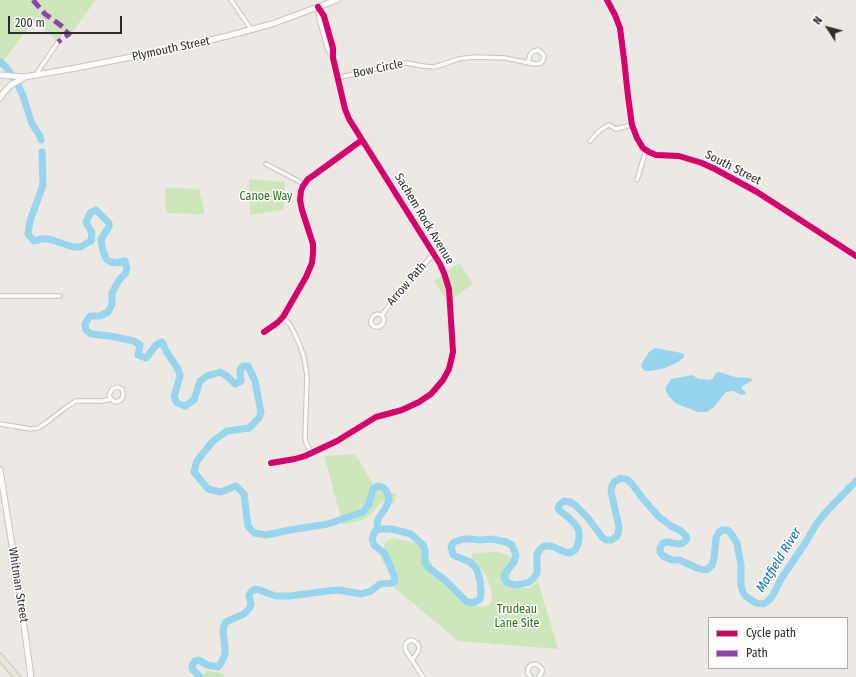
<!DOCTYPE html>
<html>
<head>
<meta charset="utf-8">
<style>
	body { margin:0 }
	#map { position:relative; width:856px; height:677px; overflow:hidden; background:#ece8e4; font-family:"Fira Sans Condensed",sans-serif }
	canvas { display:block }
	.legend { position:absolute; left:708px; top:617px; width:140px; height:52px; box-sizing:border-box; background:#fff; border:1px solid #ababab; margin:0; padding:5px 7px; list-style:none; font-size:12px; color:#2d2d2d }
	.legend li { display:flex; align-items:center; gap:8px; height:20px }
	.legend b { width:20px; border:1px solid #ababab }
	.north { position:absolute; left:808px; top:8px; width:40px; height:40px; -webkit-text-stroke:3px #fff; paint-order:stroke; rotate:306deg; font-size:11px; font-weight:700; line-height:16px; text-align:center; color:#2d2d2d }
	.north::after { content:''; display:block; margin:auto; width:14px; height:18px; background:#2d2d2d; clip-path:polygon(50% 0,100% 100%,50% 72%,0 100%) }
	.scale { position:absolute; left:8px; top:16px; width:114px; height:18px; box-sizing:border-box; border:2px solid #2d2d2d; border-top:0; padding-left:5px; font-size:12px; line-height:14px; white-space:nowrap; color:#2d2d2d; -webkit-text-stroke:3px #fff; paint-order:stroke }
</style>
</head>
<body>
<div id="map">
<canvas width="856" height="677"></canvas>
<ul class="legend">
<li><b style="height:5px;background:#d6006c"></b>Cycle path</li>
<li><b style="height:5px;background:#8e44ad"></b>Path</li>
</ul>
<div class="north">N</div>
<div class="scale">200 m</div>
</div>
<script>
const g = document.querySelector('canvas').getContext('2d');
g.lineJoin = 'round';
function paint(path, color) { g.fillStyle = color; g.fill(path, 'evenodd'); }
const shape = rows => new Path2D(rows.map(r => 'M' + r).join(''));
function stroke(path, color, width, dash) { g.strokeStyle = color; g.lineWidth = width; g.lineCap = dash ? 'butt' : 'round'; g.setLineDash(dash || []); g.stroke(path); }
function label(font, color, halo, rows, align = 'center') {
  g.font = font + ' "Fira Sans Condensed",sans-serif'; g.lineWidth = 3; g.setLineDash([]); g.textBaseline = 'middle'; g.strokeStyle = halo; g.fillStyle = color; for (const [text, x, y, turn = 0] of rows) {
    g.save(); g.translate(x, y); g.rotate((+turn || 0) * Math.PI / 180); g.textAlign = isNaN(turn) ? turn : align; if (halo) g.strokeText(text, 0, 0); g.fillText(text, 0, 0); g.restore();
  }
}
paint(shape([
	[0,0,96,0,69,36,65,33,56,40,33,21,3,62,0,61],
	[249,179,285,182,283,210,250,215],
	[165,188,199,189,205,214,166,213],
	[459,263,473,284,448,302,434,281],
	[355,454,376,489,396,494,394,505,391,502,386,500,382,501,369,516,362,520,343,525,324,456],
	[392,538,416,543,422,547,433,567,446,585,469,603,481,607,488,606,491,603,492,594,487,576,471,558,473,553,496,552,505,554,511,558,512,562,510,582,515,588,530,588,538,581,558,649,458,641,389,583,393,580,393,575,382,562,381,555,385,543],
	[207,670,224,674,224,677,197,677,202,675]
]), '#cde6bc');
paint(shape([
	[655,348,677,352,684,354,684,357,678,362,665,368,651,371,645,371,643,369,641,366,642,363,649,352],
	[719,372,735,377,750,378,753,380,750,382,742,386,742,389,745,391,746,393,745,394,742,395,733,391,726,392,714,407,707,412,698,412,677,404,669,397,666,391,666,387,671,379,692,375,699,379,710,380,713,378,716,373]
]), '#97d4ed');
stroke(shape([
	[0,62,7,68,18,85,23,96,32,124,40,136,41,140],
	[42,152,43,185,30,221,28,234,34,241,42,239,49,239,73,247,80,247,91,241,92,233,86,222,90,213,96,210,109,223,109,227,101,239,103,251,107,260,114,263,125,261,127,269,125,274,119,280,112,293,112,304,108,312,100,316,90,316,85,324,86,330,91,334,110,336,134,341,140,345,138,355,146,358,156,345,162,342,166,351,178,369,180,376,174,397,177,403,185,406,194,400,200,381,207,376,220,372,227,376,235,384,241,381,240,370,243,366,248,366,255,381,261,412,259,418,249,428,227,431,213,441,197,461,194,472,208,489,221,492,236,486,244,494,248,526,254,533,266,535,290,530,328,524,363,512,369,504,373,489,378,486,384,488,387,492,389,500,385,509,379,517,377,524,378,530],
	[200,677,193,670,192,667,193,664,195,661,199,660,207,665,218,667,221,663,225,654,225,647,223,631,224,626,226,622,230,620,244,614,249,609,251,605,249,595,251,592,255,589,260,590,267,593,276,596,290,596,328,591,339,590,361,594,371,591,380,584,391,583,395,581,395,578,385,554,374,545,372,539,375,531,381,529,392,529,411,534,423,545,425,550,425,563,429,568,445,580,466,601,470,603,475,602,480,599,481,592,480,581,478,573,476,568,470,562,453,555,451,546,454,542,464,539,471,539,480,540,492,539,506,542,512,545,516,555,514,562,506,572,504,576,505,580,508,583,515,585,522,584,529,582,534,578,537,573,537,554,541,548,545,546,551,546,565,552,570,553,575,550,578,544,579,539,579,531,576,525,569,518,559,510,558,508,559,505,563,502,564,501,570,502,575,505,588,518,602,537,606,540,612,540,617,536,618,533,619,527,611,491,612,486,614,482,621,478,628,480,632,484,644,500,659,517,671,526,681,531,686,536,687,539,683,543,679,544,667,542,663,543,660,548,660,552,663,556,672,560,679,560,684,562,697,568,704,570,708,569,712,565,714,558,716,538,719,532,723,530,727,530,730,532,737,543,741,565,741,585,743,592,745,596,756,603,764,604,769,600,772,597,781,579,804,545,817,523,828,510,856,481]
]), '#97d4ed', 7);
const street = shape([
	[231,0,251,29],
	[607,0,615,15,620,28,624,59,628,96,632,125,637,138,643,148,649,152,656,155,679,156,702,163,715,169,757,192,856,256],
	[318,8,319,18,328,50,333,57],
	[36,75,39,70,58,42],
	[338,78,399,63,406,63,423,66,434,67,441,65,458,59,475,57,505,58,535,64,537,64,541,63,543,60,544,56,542,53,538,50,532,52,530,55,528,63],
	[590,141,599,131,605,127,609,125,616,129,632,125],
	[266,164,304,184],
	[637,180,646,150],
	[0,296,60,296],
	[382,315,384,319,383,324,379,327,376,327,373,326,371,323,371,320,373,316,377,314,382,315,401,289,434,254],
	[283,317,290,325,294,332,300,346,304,357,307,376,305,439,307,445,312,453],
	[264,332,277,323,283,317,306,277,312,263,313,253,313,244,302,210,300,200,301,191,303,186,308,179,314,175,362,140],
	[0,424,31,429,38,428,46,423,65,408,76,401,102,401,111,399,115,402,119,401,121,400,123,396,123,393,122,389,118,387,112,389,109,395,111,399],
	[271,463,295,459,305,456,337,441,376,417,402,410,419,402,431,394,443,380,449,369,453,352,449,289,444,273,440,264,349,119,345,109,333,58,333,48,324,16,318,7],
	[412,660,418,652,419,647,417,643,412,640,409,641,406,643,405,647,406,651,423,677],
	[531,677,528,673,528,668,531,665,536,664,539,666,542,669,542,672,539,677]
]);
const secondary = shape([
	[0,75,24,77,30,76,76,68,177,48,227,36,272,24,337,0],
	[0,98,4,92,11,85,25,77],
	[0,470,19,589,31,677]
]);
const primary = shape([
	[0,657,17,677]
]);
stroke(street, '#c5c4c4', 5.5);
stroke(secondary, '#c5c4c4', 7);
stroke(primary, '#c6c5c3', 8);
stroke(street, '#fcfcfb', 3.5);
stroke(secondary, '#fcfcfb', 5);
stroke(primary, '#e8e4d6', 6);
stroke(shape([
	[33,0,45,14,63,27,64,30,69,34,58,42]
]), '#8e44ad', 5, [10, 5]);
stroke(shape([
	[607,0,615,15,620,28,624,59,628,96,632,125,637,138,643,148,649,152,656,155,679,156,702,163,715,169,757,192,856,256],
	[264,332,277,323,283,317,306,277,312,263,313,253,313,244,302,210,300,200,301,191,303,186,308,179,314,175,362,140],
	[271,463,295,459,305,456,337,441,376,417,402,410,419,402,431,394,443,380,449,369,453,352,449,289,444,273,440,264,349,119,345,109,333,58,333,48,324,16,318,7]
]), '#d6006c', 6);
label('12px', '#2d2d2d', '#fff', [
	["Plymouth Street",171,49,-12],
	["Bow Circle",378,69,-12],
	["South Street",733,168,27],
	["Sachem Rock Avenue",424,219,59],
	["Arrow Path",407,284,-49],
	["Whitman Street",18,585,81]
]);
label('12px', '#296e1a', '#fff', [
	["Canoe Way",266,197],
	["Trudeau",517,610],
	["Lane Site",517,624]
]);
label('italic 13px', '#0b6aa3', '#fff', [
	["Matfield River",779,560,-58]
]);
</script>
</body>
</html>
